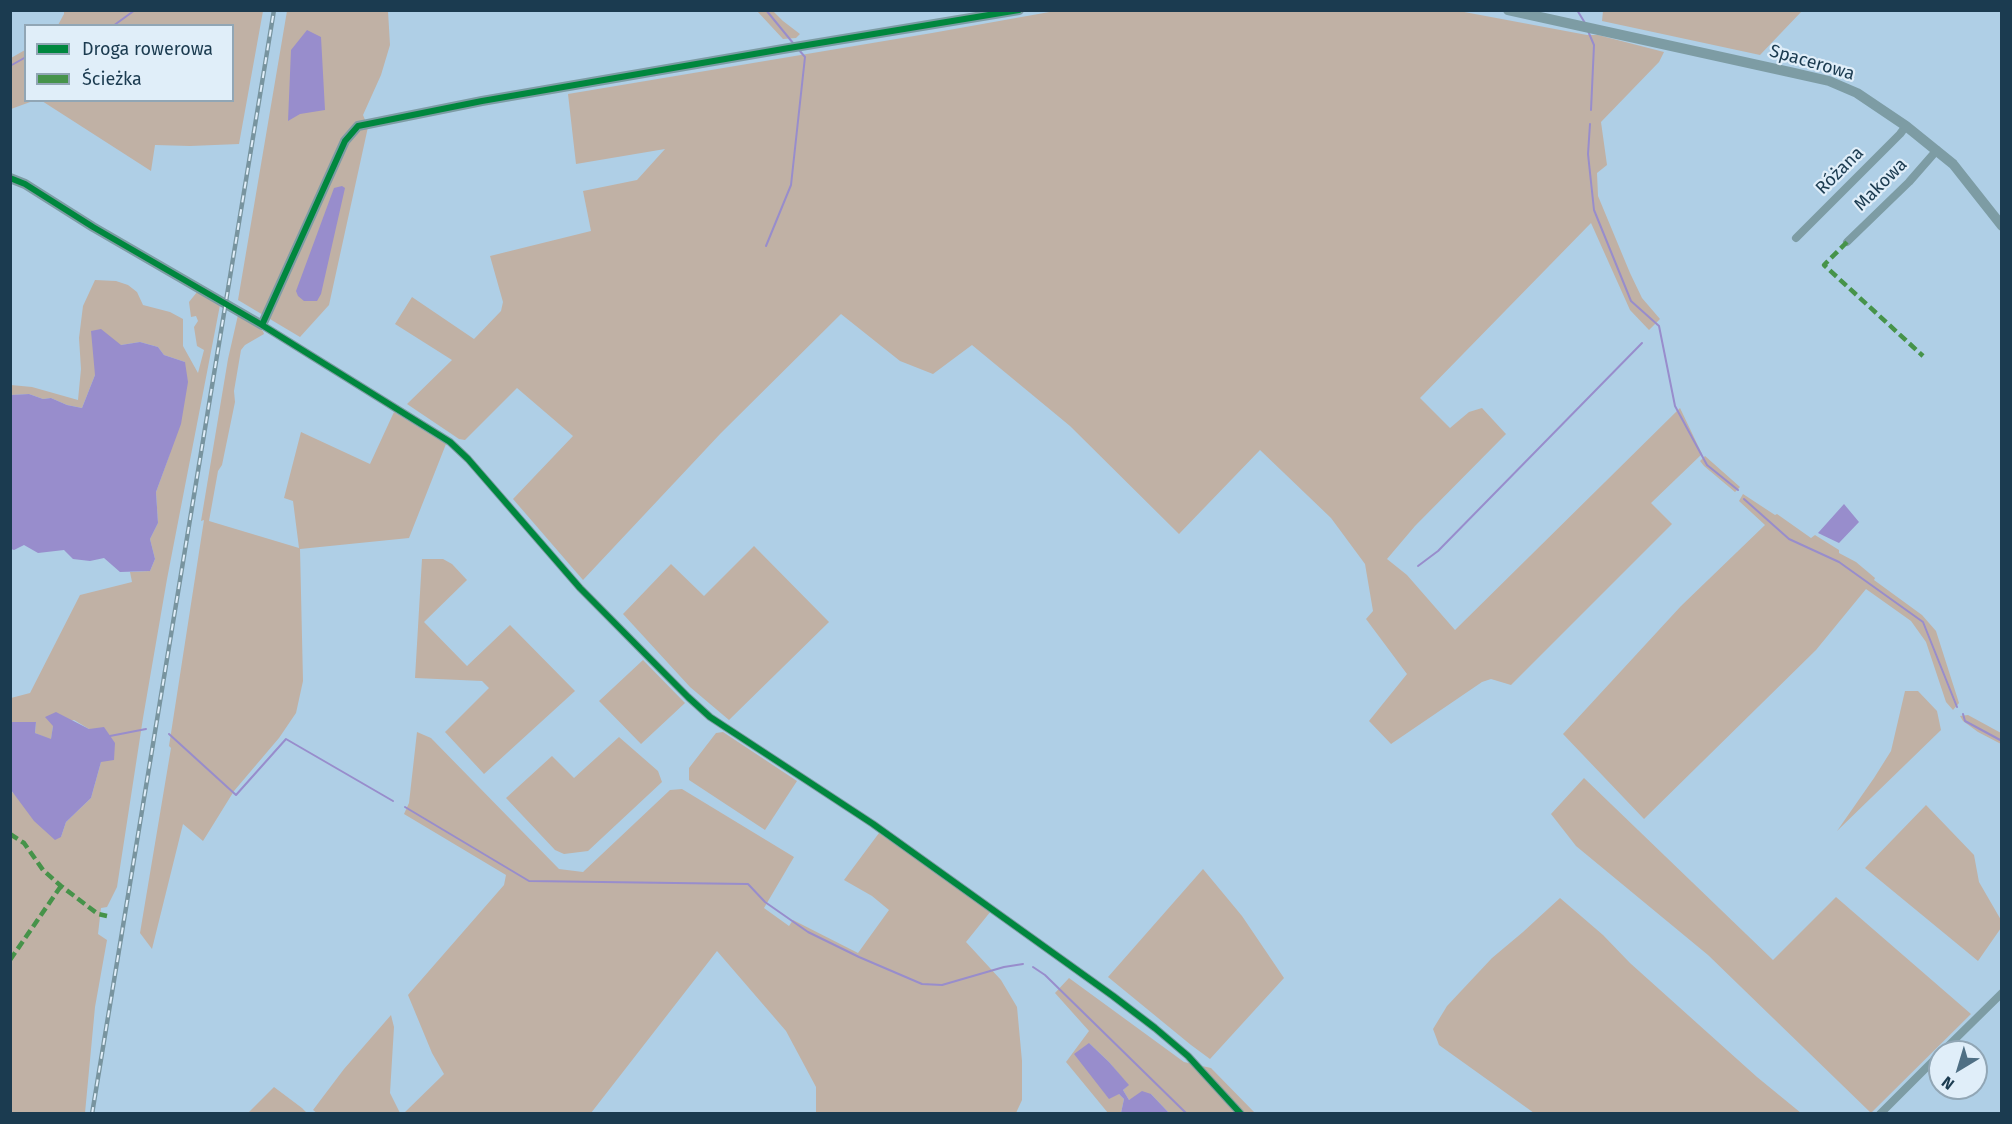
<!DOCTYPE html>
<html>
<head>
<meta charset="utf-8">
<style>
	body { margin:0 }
	#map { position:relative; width:2012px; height:1124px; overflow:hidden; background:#afcfe6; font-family:"Fira Sans",sans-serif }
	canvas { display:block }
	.frame { position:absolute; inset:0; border:12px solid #1b3b50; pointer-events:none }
	.legend { position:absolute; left:24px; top:24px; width:210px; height:78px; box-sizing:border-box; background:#e0eef9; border:2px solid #91a6b5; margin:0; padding:8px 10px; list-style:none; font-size:18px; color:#1b3b50 }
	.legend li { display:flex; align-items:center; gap:12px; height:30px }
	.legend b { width:30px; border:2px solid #91a6b5 }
	.north { position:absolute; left:1928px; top:1040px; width:60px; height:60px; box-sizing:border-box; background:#e0eef9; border:2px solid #91a6b5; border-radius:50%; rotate:218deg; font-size:16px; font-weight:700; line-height:24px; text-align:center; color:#1b3b50 }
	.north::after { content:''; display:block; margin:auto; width:21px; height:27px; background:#4f6f84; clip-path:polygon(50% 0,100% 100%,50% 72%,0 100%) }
</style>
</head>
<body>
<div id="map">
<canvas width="2012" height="1124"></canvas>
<div class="frame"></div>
<ul class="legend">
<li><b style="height:8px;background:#00873e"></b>Droga rowerowa</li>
<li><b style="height:8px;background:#46934a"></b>Ścieżka</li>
</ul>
<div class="north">N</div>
</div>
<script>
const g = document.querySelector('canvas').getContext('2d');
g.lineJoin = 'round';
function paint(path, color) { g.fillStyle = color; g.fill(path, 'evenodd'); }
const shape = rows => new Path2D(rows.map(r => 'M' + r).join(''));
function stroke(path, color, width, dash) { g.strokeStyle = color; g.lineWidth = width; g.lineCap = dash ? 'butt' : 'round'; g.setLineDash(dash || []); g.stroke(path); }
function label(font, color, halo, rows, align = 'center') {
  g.font = font + ' "Fira Sans",sans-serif'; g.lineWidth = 4.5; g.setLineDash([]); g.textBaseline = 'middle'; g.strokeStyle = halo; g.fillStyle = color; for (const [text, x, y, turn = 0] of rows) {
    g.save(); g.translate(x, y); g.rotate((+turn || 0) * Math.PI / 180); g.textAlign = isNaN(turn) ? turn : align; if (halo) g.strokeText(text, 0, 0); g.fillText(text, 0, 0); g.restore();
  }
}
paint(shape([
	[64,11,263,11,239,144,190,146,155,145,151,171,42,101,232,100,232,26,58,25,64,14],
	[287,11,388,11,390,45,381,75,363,115,368,127,329,305,300,337,238,300],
	[757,11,773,11,783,21,800,34,796,38,783,39],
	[1055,11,1459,11,1587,35,1598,35,1664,52,1659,62,1601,122,1607,165,1597,173,1598,196,1630,273,1642,298,1660,319,1649,330,1630,310,1591,223,1420,398,1450,428,1469,412,1482,408,1506,434,1415,526,1387,559,1407,575,1455,630,1680,408,1702,454,1651,503,1672,524,1511,685,1491,679,1482,682,1391,744,1369,721,1407,674,1366,619,1373,611,1365,564,1331,518,1260,450,1179,534,1070,426,972,345,933,374,900,361,841,314,721,433,583,580,513,499,573,436,517,388,465,440,459,439,407,404,452,360,395,324,412,297,474,339,501,311,503,302,490,256,591,231,583,191,637,180,665,149,576,164,568,94,932,33],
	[1603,11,1603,10,1802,11,1760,55,1602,21],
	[25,50,26,100,33,101,11,109,11,58],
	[95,280,116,281,128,285,137,292,143,305,170,312,183,319,183,346,198,373,204,350,197,346,194,327,198,321,196,316,191,317,189,302,197,292,220,305,167,579,143,718,117,887,107,907,101,908,98,934,107,940,95,1007,85,1113,11,1113,10,790,61,837,66,822,91,798,101,762,89,729,74,720,53,726,51,740,35,733,36,722,11,722,11,698,30,693,80,595,132,582,130,572,150,571,155,559,150,539,158,523,156,492,169,456,185,362,164,355,158,347,140,342,121,345,95,361,95,375,82,408,67,405,51,398,43,399,29,394,11,395,11,385,32,387,78,400,81,369,79,338,83,306],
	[238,315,263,331,264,334,245,345,241,350,234,391,235,402,222,465,218,471,209,521,299,548,293,501,284,498,301,432,370,464,394,412,446,444,409,538,300,549,303,681,296,713,279,738,234,791,203,841,183,824,152,949,140,933,171,748,169,746,204,520,201,521,228,359],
	[1705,456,1740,487,1735,492,1704,466,1700,461],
	[1743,494,1775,515,1777,514,1811,538,1815,535,1839,550,1839,553,1856,562,1875,578,1874,580,1922,615,1936,631,1959,703,1953,710,1946,702,1926,642,1911,621,1866,589,1816,650,1644,819,1563,734,1681,606,1765,525,1739,501],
	[754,546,829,622,729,720,690,687,623,614,671,564,704,596],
	[422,559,443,559,452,564,467,580,424,622,467,666,510,625,575,691,484,774,445,732,489,688,482,681,415,678],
	[643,660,685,703,641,744,599,701],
	[1905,691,1918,691,1937,711,1941,730,1837,831,1874,778,1891,751],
	[1968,715,2001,733,2001,744,1978,732,1963,721,1960,716],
	[417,732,431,738,559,869,583,872,670,790,682,789,794,857,764,908,789,926,793,920,858,953,889,910,872,896,844,880,879,833,991,911,966,942,1001,980,1017,1007,1022,1061,1022,1100,1016,1113,816,1113,816,1087,786,1031,717,951,591,1113,403,1114,444,1074,432,1053,408,995,504,885,506,875,404,814,409,803],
	[723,732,797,781,765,830,689,780,689,768,716,733],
	[619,737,658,771,662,782,588,851,564,854,555,850,506,798,552,756,574,778],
	[1584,778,1773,960,1836,897,1971,1014,1871,1113,1708,955,1576,846,1551,814],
	[1926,805,1974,855,1979,882,2001,920,2001,928,1978,961,1865,868],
	[1203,869,1242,916,1284,978,1210,1059,1191,1045,1108,977],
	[1560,898,1603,935,1630,963,1757,1077,1801,1113,1534,1113,1439,1045,1433,1029,1447,1006,1492,958,1523,932],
	[1069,978,1184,1062,1211,1068,1255,1113,1169,1113,1151,1094,1129,1100,1123,1090,1128,1085,1109,1062,1089,1043,1119,1094,1124,1099,1121,1113,1108,1113,1066,1062,1089,1031,1055,993],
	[391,1015,394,1027,390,1093,400,1113,318,1114,313,1110,344,1069],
	[274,1087,302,1108,307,1113,248,1113]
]), '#c0b1a5');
paint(shape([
	[307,30,321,37,325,110,300,114,288,121,291,50],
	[342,186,345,188,321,294,317,301,304,301,298,296,296,291,334,188],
	[101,329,121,345,140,342,158,347,164,355,185,362,188,382,181,424,156,492,158,523,150,539,155,559,150,571,120,572,104,558,90,561,73,559,64,550,38,553,24,545,14,550,11,549,11,395,29,394,43,399,51,398,67,405,82,408,95,375,91,331],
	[1844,504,1859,522,1839,543,1818,533],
	[56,712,89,729,104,727,115,743,114,760,101,762,91,798,66,822,61,837,55,840,34,821,11,790,10,722,36,722,35,733,51,739,53,726,45,717],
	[1089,1043,1109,1062,1129,1085,1123,1090,1129,1100,1142,1091,1151,1094,1169,1113,1121,1113,1124,1099,1119,1094,1109,1099,1074,1054]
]), '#988dcc');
stroke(shape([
	[766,10,793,43],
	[1577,10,1585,23],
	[113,26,135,10],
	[1588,31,1594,45,1591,110],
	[10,66,26,57],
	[1590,124,1588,154,1594,210,1631,301,1659,326,1675,406,1707,465,1738,490],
	[766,246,791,185,805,57,799,50],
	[1744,499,1789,539,1839,562,1923,622,1957,707],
	[1418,566,1438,551,1642,343],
	[1963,714,1965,721,2002,741],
	[169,734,236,795,286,739,393,801],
	[110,736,146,729],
	[405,807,529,881,748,884,765,902,808,932,859,957,922,984,942,985,1004,967,1023,964],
	[1033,967,1045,975,1187,1114]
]), '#988dcc', 2);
stroke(shape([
	[1796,238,1900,134,1906,126],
	[1847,242,1909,182,1937,150],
	[262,325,450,442,468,459,580,588,688,697,710,717,873,824,1113,996,1155,1028,1188,1056,1241,1114],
	[1942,1052,2002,993],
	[1880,1114,1940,1054]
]), '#7d9ca4', 8);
stroke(shape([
	[1508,10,1794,73,1829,81,1857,93,1906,126,1953,164,2002,226],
	[10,178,25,184,93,227,262,325,345,141,358,126,482,101,789,48,1019,10]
]), '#7d9ca4', 10);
const rail = shape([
	[92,1114,274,10]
]);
stroke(rail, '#78949f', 4.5);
stroke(rail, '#e0eef9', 2, [7]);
stroke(shape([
	[1847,242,1824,265,1923,356],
	[10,834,24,843,43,870,61,886,98,914,107,916],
	[10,960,61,886]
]), '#46934a', 4.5, [9, 4.5]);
stroke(shape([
	[10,178,25,184,93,227,262,325,345,141,358,126,482,101,789,48,1019,10],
	[262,325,450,442,468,459,580,588,688,697,710,717,873,824,1113,996,1155,1028,1188,1056,1241,1114]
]), '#00873e', 6);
label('18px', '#1b3b50', '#e0eef9', [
	["Spacerowa",1812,63,16],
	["Różana",1840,171,-45],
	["Makowa",1881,185,-45]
]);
</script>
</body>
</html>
